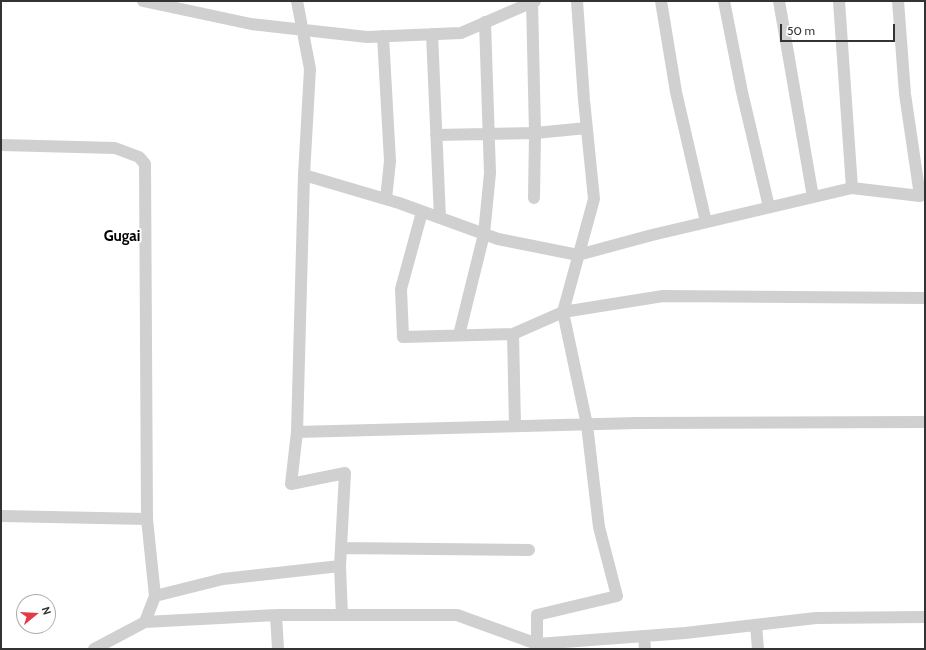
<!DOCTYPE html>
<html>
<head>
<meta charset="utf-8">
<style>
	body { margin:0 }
	#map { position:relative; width:926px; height:650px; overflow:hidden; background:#fff; font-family:Cabin,sans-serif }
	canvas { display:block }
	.frame { position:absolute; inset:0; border:2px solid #333; pointer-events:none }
	.north { position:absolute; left:16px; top:594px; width:40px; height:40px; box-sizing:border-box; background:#fff; border:1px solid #adadad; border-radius:50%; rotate:72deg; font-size:11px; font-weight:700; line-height:16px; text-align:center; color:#333 }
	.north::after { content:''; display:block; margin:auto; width:14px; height:18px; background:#e63946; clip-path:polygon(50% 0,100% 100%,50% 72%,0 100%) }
	.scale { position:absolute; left:780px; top:24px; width:115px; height:18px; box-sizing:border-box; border:2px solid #333; border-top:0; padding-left:5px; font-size:12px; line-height:14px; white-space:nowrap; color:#333; -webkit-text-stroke:3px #fff; paint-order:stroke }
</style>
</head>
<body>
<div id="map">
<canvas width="926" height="650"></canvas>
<div class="frame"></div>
<div class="north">N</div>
<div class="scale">50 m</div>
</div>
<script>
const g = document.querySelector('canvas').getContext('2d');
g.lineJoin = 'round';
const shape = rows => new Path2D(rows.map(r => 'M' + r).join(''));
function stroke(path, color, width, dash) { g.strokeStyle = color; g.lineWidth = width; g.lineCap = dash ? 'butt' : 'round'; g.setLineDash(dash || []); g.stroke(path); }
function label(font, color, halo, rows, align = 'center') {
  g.font = font + ' Cabin,sans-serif'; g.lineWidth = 4; g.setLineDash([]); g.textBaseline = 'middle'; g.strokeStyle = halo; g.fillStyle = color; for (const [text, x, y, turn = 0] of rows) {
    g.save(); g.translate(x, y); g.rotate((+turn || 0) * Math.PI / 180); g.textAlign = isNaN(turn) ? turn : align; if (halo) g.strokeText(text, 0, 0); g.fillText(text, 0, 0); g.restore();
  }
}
stroke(shape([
	[143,1,251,24,367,37,461,33,535,1],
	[297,1,310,69,304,175,297,432,291,484,345,473,340,566,342,615],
	[532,1,535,133,534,198],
	[661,1,676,92,706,222],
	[724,1,742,92,769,207],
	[779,1,813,197],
	[839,1,852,188],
	[898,1,905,94,920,196,925,194],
	[432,34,440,218],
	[383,36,390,161,386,199],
	[436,135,535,133,587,128],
	[1,145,115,148,139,157,145,164,147,519,155,596,223,579,340,566],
	[304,175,399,203,498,239,578,255,652,235,852,188,920,196],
	[422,212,401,289,403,337,513,334,563,312,663,296,925,298],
	[513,334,515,426],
	[459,335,484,234,490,173,485,22],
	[297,432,637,423,925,422],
	[1,516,147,519],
	[341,548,529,550],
	[276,615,278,649],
	[145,622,155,596],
	[756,625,758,649],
	[644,636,645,649],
	[94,649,145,622,276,615,457,615,537,644,685,633,816,618,925,617],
	[537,649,537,615,617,596,599,527,587,425,563,312,594,199,584,100,577,1]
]), '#d0d0d0', 12);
label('bold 15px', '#000', '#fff', [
	["Gugai",122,237]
]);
</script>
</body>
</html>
